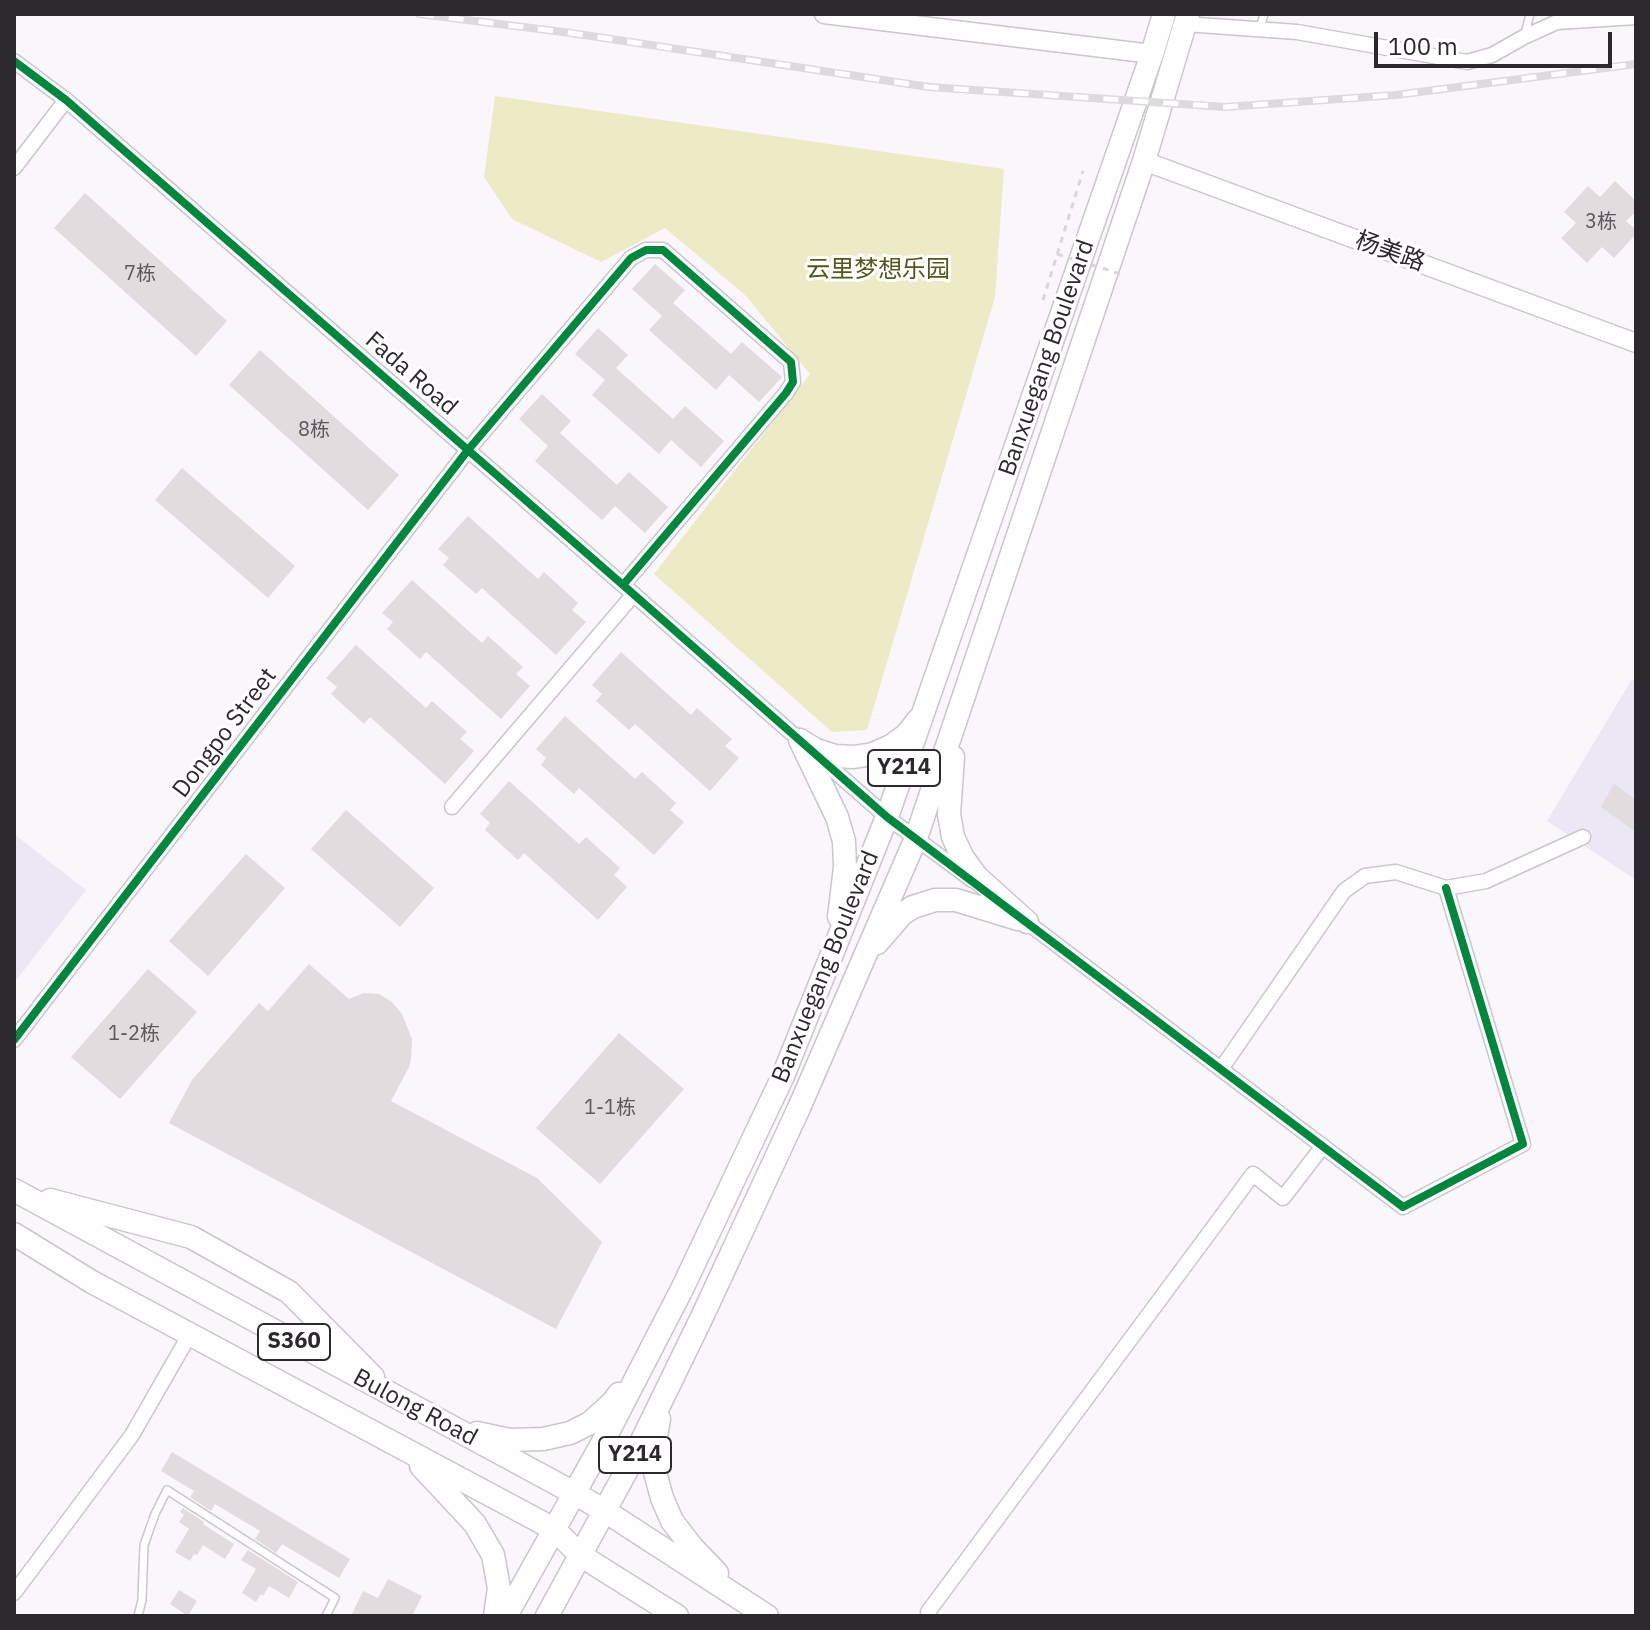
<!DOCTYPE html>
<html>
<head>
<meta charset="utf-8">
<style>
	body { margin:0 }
	#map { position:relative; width:1650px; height:1630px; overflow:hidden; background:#fbf5fc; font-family:"IBM Plex Sans",sans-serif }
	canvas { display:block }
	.frame { position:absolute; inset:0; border:16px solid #2d282e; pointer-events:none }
	.scale { position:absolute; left:1374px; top:32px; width:238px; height:36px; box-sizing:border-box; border:4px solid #2d282e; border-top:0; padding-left:10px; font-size:24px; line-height:28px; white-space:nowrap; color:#2d282e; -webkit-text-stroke:6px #fff; paint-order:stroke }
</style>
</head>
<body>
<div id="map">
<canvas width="1650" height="1630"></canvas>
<div class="frame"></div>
<div class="scale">100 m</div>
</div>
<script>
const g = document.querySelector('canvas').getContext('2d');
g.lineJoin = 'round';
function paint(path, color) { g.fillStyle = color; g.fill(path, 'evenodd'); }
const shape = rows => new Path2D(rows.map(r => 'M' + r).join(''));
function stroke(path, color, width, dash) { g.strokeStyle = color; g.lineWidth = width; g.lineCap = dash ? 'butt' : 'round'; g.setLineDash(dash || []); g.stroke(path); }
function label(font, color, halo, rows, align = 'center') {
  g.font = font + ' "IBM Plex Sans","Noto Sans SC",sans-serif'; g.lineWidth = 6; g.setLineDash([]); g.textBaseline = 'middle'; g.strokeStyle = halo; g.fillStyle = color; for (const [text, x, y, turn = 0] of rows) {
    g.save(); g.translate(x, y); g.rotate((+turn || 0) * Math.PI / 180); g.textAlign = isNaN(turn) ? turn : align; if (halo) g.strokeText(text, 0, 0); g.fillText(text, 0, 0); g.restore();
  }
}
paint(shape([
	[1632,679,1636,681,1636,880,1547,821],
	[14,834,86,890,14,983]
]), '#ebe7f4');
paint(shape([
	[495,96,1004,169,995,297,867,730,832,732,654,574,810,374,745,295,665,228,601,262,512,219,484,177]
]), '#ecebc6');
paint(shape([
	[1615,181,1636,201,1636,211,1626,221,1636,230,1636,234,1614,258,1602,247,1587,263,1561,238,1576,223,1564,212,1588,186,1600,197],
	[85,193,227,321,196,356,54,228],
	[655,264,685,290,673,303,731,354,742,342,782,377,759,402,729,375,716,390,649,330,662,316,632,289],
	[598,328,628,355,616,368,673,419,685,406,724,441,701,467,671,440,659,454,592,395,605,380,575,354],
	[260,350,399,475,368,510,229,385],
	[542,394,571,421,560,433,617,485,629,472,668,507,645,533,615,506,602,520,535,461,548,446,519,419],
	[182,468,295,566,268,598,155,500],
	[468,516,538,579,544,572,578,603,572,610,586,622,556,655,482,588,476,594,443,565,449,558,438,549],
	[412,580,482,643,488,636,523,667,516,674,530,686,501,719,426,652,420,659,387,629,393,622,382,613],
	[356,645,426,708,432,701,467,732,460,739,474,751,445,784,370,717,364,724,331,694,337,687,326,678],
	[621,652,691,715,697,708,732,739,725,746,739,758,710,791,635,724,629,730,596,701,602,694,592,685],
	[565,716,635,779,642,772,676,803,670,810,684,822,654,855,579,788,574,794,541,765,546,758,536,749],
	[509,781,579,844,586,837,620,868,614,875,627,887,598,920,524,853,518,860,485,830,490,823,480,814],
	[1614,784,1636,800,1636,832,1601,807],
	[346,810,434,888,400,927,311,849],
	[246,854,285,888,208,976,169,941],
	[309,964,349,999,364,993,379,994,392,1002,402,1014,412,1039,411,1058,409,1067,391,1101,537,1178,602,1242,556,1329,169,1123,192,1080,259,1003,268,1011],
	[148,969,197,1012,120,1099,71,1057],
	[619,1033,684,1089,600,1184,536,1128],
	[172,1452,350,1559,339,1578,282,1544,276,1553,255,1539,260,1531,215,1504,211,1511,190,1497,194,1491,161,1471],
	[183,1508,204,1522,203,1524,234,1544,225,1559,203,1545,197,1555,194,1554,190,1561,175,1552,189,1529,179,1522,184,1515,180,1512],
	[248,1550,298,1582,289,1598,269,1586,263,1596,261,1594,256,1602,242,1593,256,1569,241,1560],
	[388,1579,422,1596,412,1616,351,1616,363,1591,378,1598],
	[179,1590,197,1601,188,1616,170,1604]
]), '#e2dcde');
const service = shape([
	[1260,29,1264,14],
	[1525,34,1530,14],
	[138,1616,142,1600,144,1545,155,1514,167,1490,335,1598,326,1616]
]);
const minor = shape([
	[1185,24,1297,32,1467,62,1492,55,1524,37,1557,22,1636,17],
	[14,61,66,100,623,585,887,817,972,880],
	[14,168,66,100],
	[452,807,634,594],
	[1020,917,1403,1207,1523,1144,1446,888],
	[14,1040,468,450,631,258,646,250,663,250,791,362,793,382,786,393,623,585],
	[1221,1069,1344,891,1365,876,1396,872,1446,888,1486,881,1583,837],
	[14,1593,132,1435,190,1334],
	[928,1612,1253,1174,1283,1198,1323,1146]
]);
const tertiary = shape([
	[824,14,1152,54],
	[1144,161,1636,343]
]);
const primary = shape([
	[800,740,837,817,844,841,845,867,839,917],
	[800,740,816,750,835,756,854,757,873,754,891,746,906,735,918,720],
	[953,757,949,814,953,837,963,858,977,877,1027,922],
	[877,943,902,914,913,907,935,900,956,900,1018,919],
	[14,1190,574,1493,605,1511,767,1616],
	[50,1200,191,1237,289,1292,373,1377],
	[14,1234,92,1282,554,1529,580,1555,677,1616],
	[659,1419,656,1437,655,1472,662,1498,672,1521,692,1547,717,1573],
	[477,1433,510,1440,543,1439,570,1433,590,1423,612,1403,619,1394],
	[421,1466,475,1524,493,1555,499,1588,495,1616],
	[506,1616,604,1440,682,1289,783,1076,887,817,1152,54,1164,14],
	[547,1616,634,1457,702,1317,799,1108,916,838,1144,161,1188,14]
]);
stroke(service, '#cbc6cc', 10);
stroke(minor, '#cbc6cc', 17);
stroke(tertiary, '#cbc6cc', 21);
stroke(primary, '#cbc6cc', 25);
stroke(shape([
	[1043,300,1083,171]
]), '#d8d6d9', 3, [6, 6]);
stroke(service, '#fefeff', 7);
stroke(minor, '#fefeff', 14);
stroke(tertiary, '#fefeff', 18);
stroke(primary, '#fefeff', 22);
const rail = shape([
	[419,14,571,33,929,87,1225,107,1396,95,1636,64]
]);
stroke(rail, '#dcdadd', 8);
stroke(rail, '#fff', 5, [15]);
stroke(shape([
	[1057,254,1124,275]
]), '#d8d6d9', 3, [6, 6]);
stroke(shape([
	[14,61,66,100,623,585,887,817,1403,1207,1523,1144,1446,888],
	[14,1040,468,450,631,258,646,250,663,250,791,362,793,382,786,393,623,585]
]), '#00873e', 8);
label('20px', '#5d585d', null, [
	["3栋",1601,222],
	["7栋",140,274],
	["8栋",314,430],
	["1-2栋",134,1034],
	["1-1栋",610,1108]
]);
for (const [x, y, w] of [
	[904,768,72],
	[294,1342,72],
	[635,1455,72]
]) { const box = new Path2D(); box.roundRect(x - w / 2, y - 18, w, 36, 6); g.fillStyle = '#fff'; g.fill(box); stroke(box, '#2d282e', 2); }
label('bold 22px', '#2d282e', null, [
	["Y214",904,768],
	["S360",294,1342],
	["Y214",635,1455]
]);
label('24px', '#2d282e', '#fff', [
	["杨美路",1390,252,20],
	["Banxuegang Boulevard",1047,358,-71],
	["Fada Road",411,374,41],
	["Dongpo Street",225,733,-53],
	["Banxuegang Boulevard",826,967,-68],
	["Bulong Road",415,1408,28]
]);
label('24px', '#555719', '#fff', [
	["云里梦想乐园",878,270]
]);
</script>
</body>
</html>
